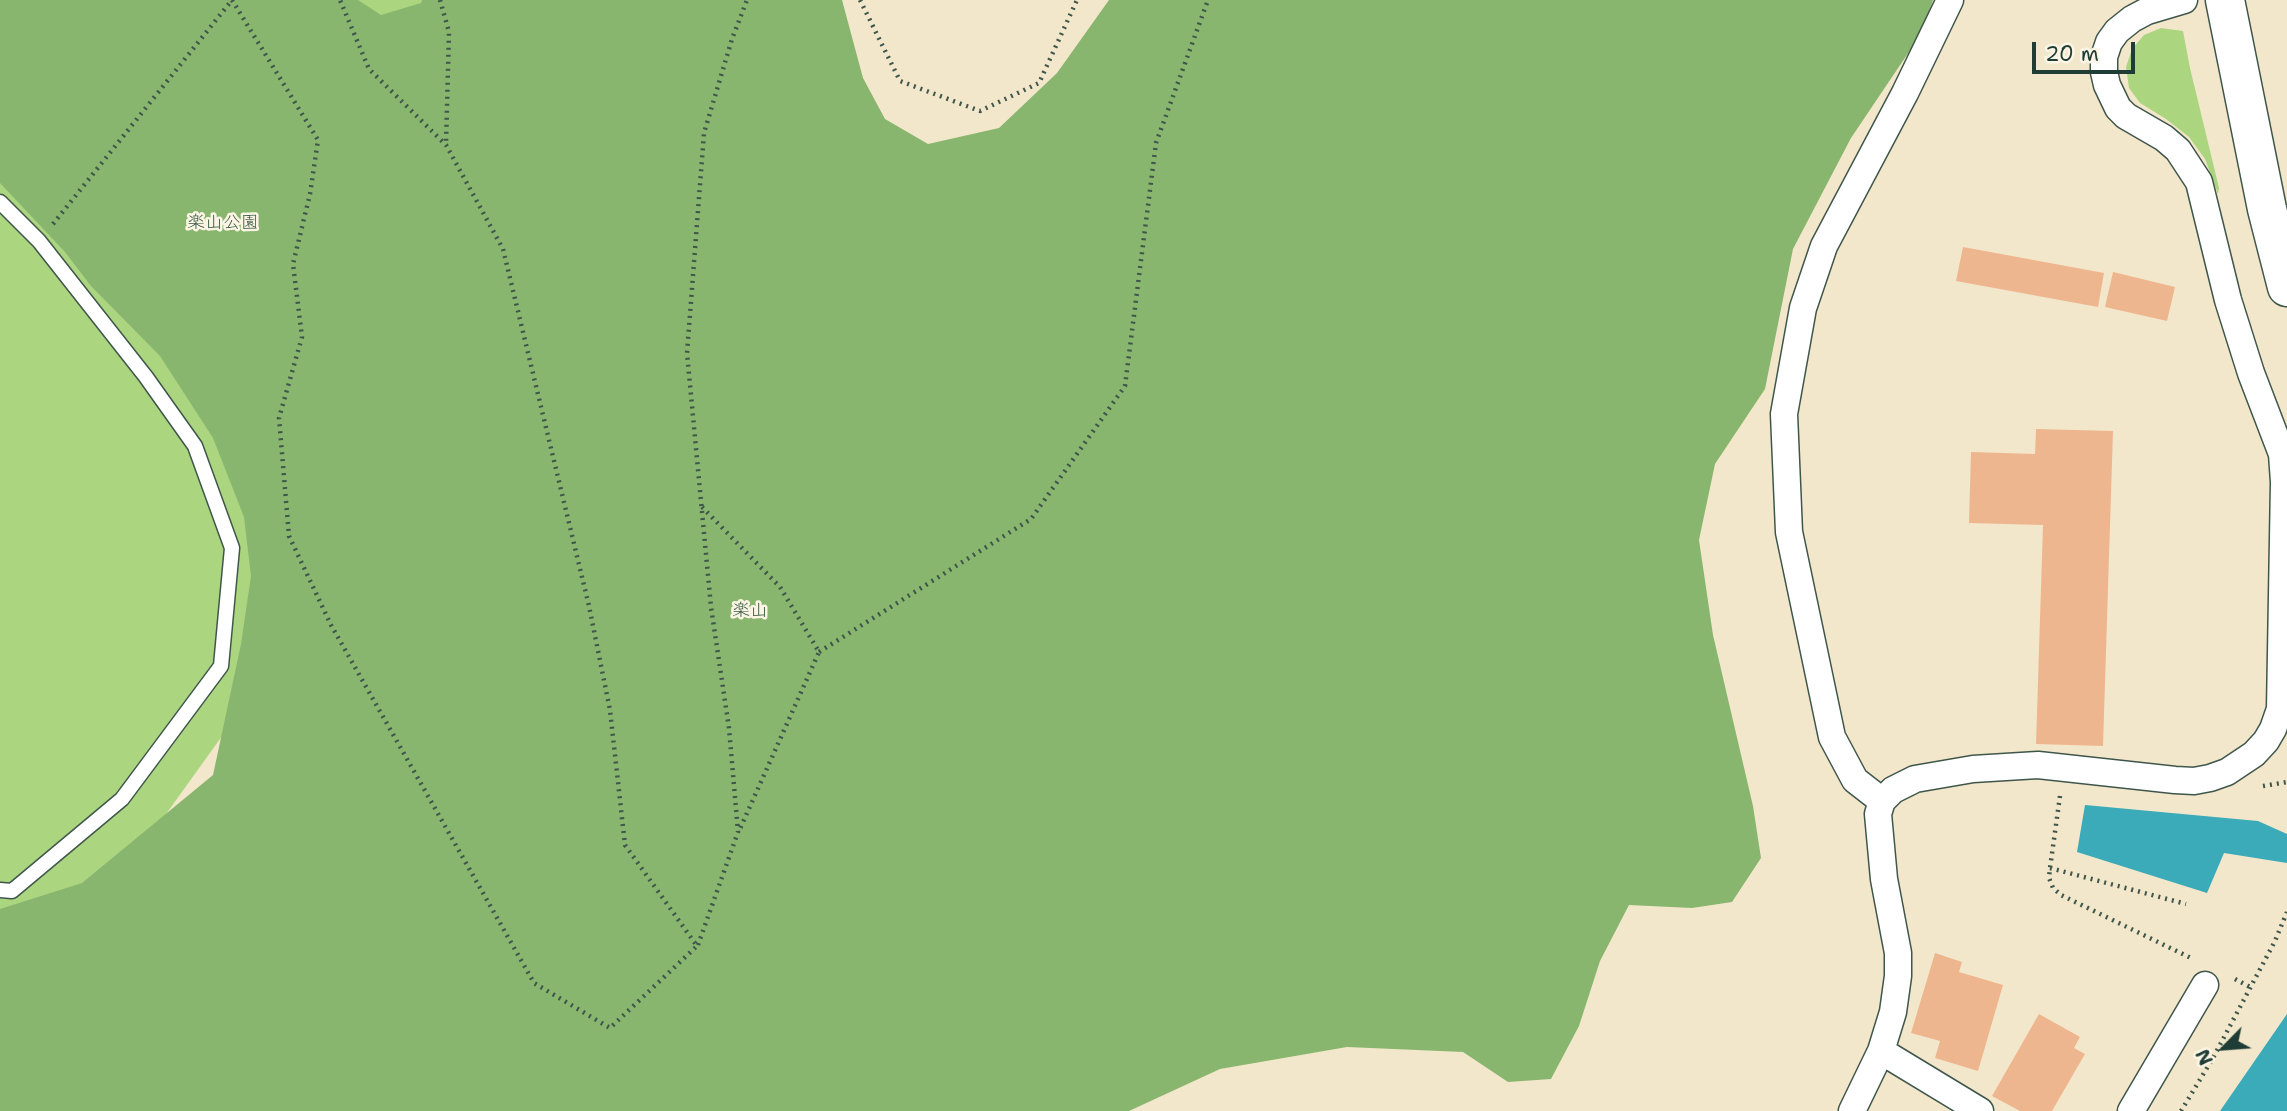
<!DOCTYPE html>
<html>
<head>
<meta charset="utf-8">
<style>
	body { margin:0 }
	#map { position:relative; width:2287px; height:1111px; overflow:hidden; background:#f3e7cb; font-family:"Shantell Sans",sans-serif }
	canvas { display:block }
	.north { position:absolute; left:2189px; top:1013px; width:70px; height:70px; -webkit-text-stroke:5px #fcf5e5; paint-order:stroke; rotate:245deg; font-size:19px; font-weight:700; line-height:28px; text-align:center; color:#1f3d34 }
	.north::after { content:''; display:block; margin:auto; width:24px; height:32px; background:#1f3d34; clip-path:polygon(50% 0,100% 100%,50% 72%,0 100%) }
	.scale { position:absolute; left:2032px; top:42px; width:103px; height:32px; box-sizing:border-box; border:4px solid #1f3d34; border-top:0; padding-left:9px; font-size:21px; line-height:24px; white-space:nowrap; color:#1f3d34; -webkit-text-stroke:5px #fcf5e5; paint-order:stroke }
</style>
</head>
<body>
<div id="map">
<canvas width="2287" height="1111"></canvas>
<div class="north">N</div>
<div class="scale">20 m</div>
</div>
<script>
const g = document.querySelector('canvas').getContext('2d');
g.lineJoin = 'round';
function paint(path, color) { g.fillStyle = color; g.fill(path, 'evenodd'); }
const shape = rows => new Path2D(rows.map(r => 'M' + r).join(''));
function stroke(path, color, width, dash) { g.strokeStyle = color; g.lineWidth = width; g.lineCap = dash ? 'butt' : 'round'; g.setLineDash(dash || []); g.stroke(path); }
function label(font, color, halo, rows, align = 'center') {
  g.font = font + ' "Shantell Sans","Klee One",sans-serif'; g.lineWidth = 5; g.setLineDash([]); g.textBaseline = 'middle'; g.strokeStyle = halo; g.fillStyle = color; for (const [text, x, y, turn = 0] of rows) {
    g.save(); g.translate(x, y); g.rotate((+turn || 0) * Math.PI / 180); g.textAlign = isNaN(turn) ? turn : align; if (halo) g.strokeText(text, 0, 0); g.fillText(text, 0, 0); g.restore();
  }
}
paint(shape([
	[0,0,548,0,263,679,123,874,0,947],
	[2161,28,2183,31,2190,68,2219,188,2218,194,2205,159,2189,137,2166,119,2140,103,2129,88,2126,67,2132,49,2144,35]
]), '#acd580');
paint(shape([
	[0,0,358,0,381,15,421,3,422,0,842,0,863,78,885,119,928,144,999,128,1057,73,1109,0,1933,0,1921,34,1851,138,1793,249,1765,389,1715,464,1699,540,1713,635,1753,806,1761,858,1732,902,1692,908,1629,905,1600,961,1579,1026,1551,1079,1508,1082,1463,1052,1347,1047,1220,1069,1129,1111,0,1111,0,909,82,883,213,775,241,644,251,576,244,517,213,438,160,356,91,286,65,252,0,183]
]), '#89b66e');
paint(shape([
	[2085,805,2258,821,2287,834,2287,863,2224,853,2207,893,2077,852],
	[2287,1014,2287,1111,2220,1111]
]), '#3baab9');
paint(shape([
	[1963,247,2104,273,2098,307,1956,281],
	[2113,272,2175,287,2167,321,2105,307],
	[2036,429,2113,431,2103,746,2036,744,2043,525,1969,523,1971,452,2035,454],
	[1935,953,1962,962,1959,972,2003,985,1978,1071,1935,1058,1940,1041,1911,1033],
	[2039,1014,2080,1037,2074,1048,2085,1054,2052,1111,2020,1111,1992,1096]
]), '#eeb68f');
const lane = shape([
	[0,202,39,241,146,377,195,446,232,548,221,666,122,799,12,891,0,890]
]);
const street = shape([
	[1882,801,1855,780,1832,737,1789,532,1784,414,1803,308,1824,246,1905,93,1950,0],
	[1881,1051,1980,1111],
	[1852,1111,1881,1051,1893,1012,1898,976,1898,953,1884,879,1878,814,1882,801,1893,790,1915,779,1973,769,2038,765,2175,780,2194,781,2210,778,2227,772,2254,754,2266,741,2273,729,2280,709,2284,482,2282,454,2251,373,2228,300,2199,182,2178,150,2164,138,2126,116,2118,108,2107,85,2104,72,2104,57,2109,42,2117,31,2132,19,2147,11,2184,0],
	[2131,1111,2205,985]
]);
const secondary = shape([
	[2225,0,2267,209,2287,287]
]);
stroke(lane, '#3f564b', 17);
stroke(street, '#3f564b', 29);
stroke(secondary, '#3f564b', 41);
stroke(shape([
	[232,0,318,140,310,194,293,264,302,337,279,418,289,536,331,625,534,983,610,1028,697,946,625,845,610,710,589,606,503,249,446,145,369,69,340,0],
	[440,0,449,32,446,144],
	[860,0,900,81,980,111,1039,83,1077,0],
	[53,224,232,0],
	[702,507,780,587,819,652,739,831],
	[819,652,1031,519,1125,386,1156,143,1208,0],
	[2263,786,2287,782],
	[2060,796,2050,868,2049,878,2053,888,2061,895,2193,959],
	[2050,868,2186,904],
	[698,945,738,832,729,728,711,607,687,353,704,133,732,39,747,0],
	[2235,979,2250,987],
	[2181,1111,2213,1058,2275,941,2287,912]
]), '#3f564b', 4.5, [2, 5]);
stroke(lane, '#fff', 14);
stroke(street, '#fff', 26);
stroke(secondary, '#fff', 38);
label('18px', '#3b5b43', '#fcf5e5', [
	["楽山公園",223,223],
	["楽山",750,611]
]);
</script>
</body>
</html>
